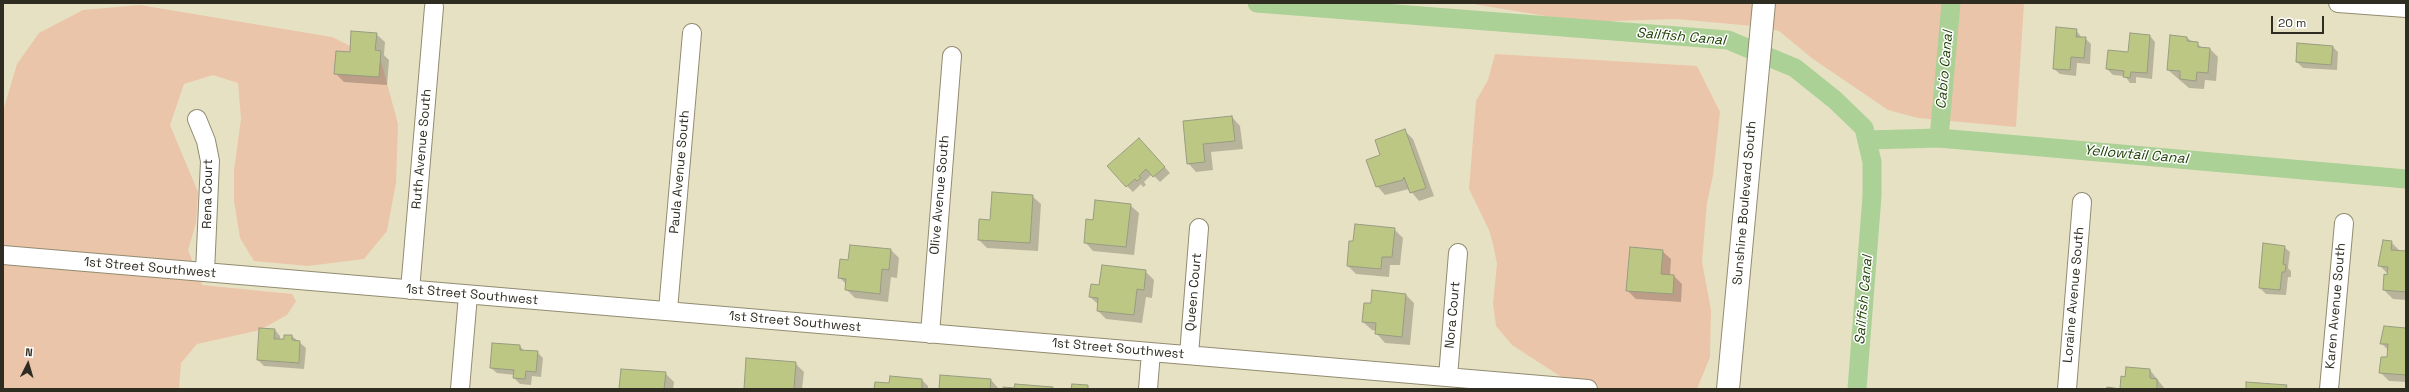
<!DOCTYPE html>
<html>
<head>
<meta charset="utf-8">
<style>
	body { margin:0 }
	#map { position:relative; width:2409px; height:392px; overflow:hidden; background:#e7e1c4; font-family:"Space Grotesk",sans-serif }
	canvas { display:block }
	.frame { position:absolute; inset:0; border:4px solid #2f2c21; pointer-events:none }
	.north { position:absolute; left:8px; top:344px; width:40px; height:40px; -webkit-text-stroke:3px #fff; paint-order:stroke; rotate:5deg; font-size:11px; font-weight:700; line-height:16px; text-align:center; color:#2f2c21 }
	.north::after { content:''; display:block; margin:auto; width:14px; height:18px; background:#2f2c21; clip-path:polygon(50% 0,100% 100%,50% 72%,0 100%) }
	.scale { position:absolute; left:2271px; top:16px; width:53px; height:18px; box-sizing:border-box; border:2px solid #2f2c21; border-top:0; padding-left:5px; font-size:12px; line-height:14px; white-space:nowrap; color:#2f2c21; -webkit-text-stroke:3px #fff; paint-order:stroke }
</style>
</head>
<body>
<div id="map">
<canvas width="2409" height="392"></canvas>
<div class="frame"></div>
<div class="north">N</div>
<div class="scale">20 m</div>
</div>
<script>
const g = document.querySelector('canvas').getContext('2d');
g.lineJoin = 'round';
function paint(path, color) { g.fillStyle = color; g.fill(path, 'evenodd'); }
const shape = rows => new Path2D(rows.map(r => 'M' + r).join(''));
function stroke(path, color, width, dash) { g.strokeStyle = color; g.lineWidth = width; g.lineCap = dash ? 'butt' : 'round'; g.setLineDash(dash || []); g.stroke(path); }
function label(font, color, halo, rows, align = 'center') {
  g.font = font + ' "Space Grotesk",sans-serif'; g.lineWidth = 3; g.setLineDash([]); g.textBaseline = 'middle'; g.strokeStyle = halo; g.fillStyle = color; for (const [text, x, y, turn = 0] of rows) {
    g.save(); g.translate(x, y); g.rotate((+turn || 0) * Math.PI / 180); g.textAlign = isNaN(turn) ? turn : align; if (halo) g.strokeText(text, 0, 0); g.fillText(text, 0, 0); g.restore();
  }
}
paint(shape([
	[1467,3,1755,3,1753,26,1676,19,1582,22],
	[1774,3,2024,3,2016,127,1918,118,1888,110,1813,59,1779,31,1771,29],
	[140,5,332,37,381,61,398,124,396,183,387,231,364,259,308,266,254,261,240,238,234,201,234,170,241,119,238,83,213,75,184,84,170,125,198,192,196,223,188,250,202,285,292,294,296,301,287,315,260,330,197,344,181,363,179,389,3,389,3,111,17,64,39,33,83,10],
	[1495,54,1697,66,1720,112,1713,175,1707,203,1702,262,1711,310,1710,357,1697,389,1580,389,1512,345,1496,326,1493,303,1497,264,1493,244,1489,230,1469,189,1476,101,1488,80]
]), '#ebc5a9');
paint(shape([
	[2076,30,2082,38,2085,38,2091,44,2090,64,2077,63,2076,76,2060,74,2054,69],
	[376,34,385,42,384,55,389,60,387,85,344,82,336,74,351,53],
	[2150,36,2155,42,2152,79,2136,77,2136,83,2130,83,2125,76,2113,75,2107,69],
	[2187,38,2203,48,2210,49,2218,57,2216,81,2205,80,2204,89,2189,88,2168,70],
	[2333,47,2338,52,2337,70,2303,68,2297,62],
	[1232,117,1240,126,1243,149,1211,152,1213,170,1196,172,1188,163,1184,121],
	[1404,130,1413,139,1434,196,1419,201,1409,189,1385,195,1377,186,1382,156],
	[1145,145,1170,173,1160,182,1152,174,1144,182,1146,185,1143,187,1141,184,1133,192,1127,186],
	[1032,196,1041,204,1038,251,987,248,979,240,991,221],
	[1130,205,1139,213,1134,255,1093,251,1085,242,1094,221],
	[1394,229,1403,238,1400,265,1390,265,1389,277,1356,274,1348,266,1354,242],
	[2391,242,2400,251,2406,252,2406,300,2393,299,2384,290,2390,276,2380,266],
	[851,246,891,250,899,258,897,278,891,277,888,302,855,298,846,289,847,285,839,277,849,261],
	[2284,247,2290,252,2288,268,2291,271,2291,277,2288,277,2286,295,2266,294,2260,288],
	[1662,251,1671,259,1670,275,1674,276,1682,284,1681,302,1636,299,1627,290],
	[1145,271,1154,280,1152,298,1146,297,1142,323,1106,319,1098,311,1099,305,1090,297,1100,286],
	[1406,295,1414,303,1410,345,1385,343,1377,334,1377,331,1372,330,1363,322,1371,304],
	[2406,329,2406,382,2389,381,2380,372,2388,358,2389,351,2381,343],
	[275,330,280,336,280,340,292,336,306,348,304,369,264,366,258,360],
	[520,346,524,351,537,352,543,358,541,377,532,376,531,385,520,384,514,378,515,375,497,373,491,368],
	[795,363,804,372,802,389,745,389],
	[2150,370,2165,389,2121,389,2126,378],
	[665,373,674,382,673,389,620,389],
	[922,380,928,386,928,389,875,389],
	[991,380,999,389,940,389]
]), '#0003');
stroke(shape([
	[1257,3,1728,40,1795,68,1835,100,1864,128,1872,162,1872,196,1857,389],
	[1939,138,1951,3],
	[1867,140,1939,138,2406,179]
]), '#abd196', 19);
const building = shape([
	[2056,27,2077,29,2076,37,2086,37,2084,58,2071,57,2070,70,2053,69,2056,27],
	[351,31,377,33,375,50,381,51,379,77,334,74,336,51,350,52,351,31],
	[2130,33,2150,35,2147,73,2131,72,2130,78,2123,77,2124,71,2106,69,2108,50,2128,52,2130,33],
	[2170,35,2187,37,2187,41,2198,42,2198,47,2210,48,2208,73,2197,72,2196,81,2180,79,2180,71,2167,70,2170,35],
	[2297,43,2333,46,2331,65,2296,62,2297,43],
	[1232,116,1235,141,1203,144,1205,162,1187,164,1183,121,1232,116],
	[1405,129,1426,188,1410,193,1404,177,1403,180,1376,187,1366,160,1380,155,1375,140,1405,129],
	[1139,138,1165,167,1153,177,1146,169,1139,176,1141,178,1137,181,1135,179,1126,187,1107,166,1139,138],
	[992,192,1033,195,1030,243,978,240,979,219,990,220,992,192],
	[1095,200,1131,204,1126,247,1084,243,1086,219,1093,220,1095,200],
	[1355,224,1395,228,1392,257,1382,257,1381,269,1347,266,1349,241,1353,241,1355,224],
	[2383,240,2392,241,2391,250,2406,251,2406,292,2383,290,2384,274,2387,275,2388,267,2378,266,2383,240],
	[2263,243,2285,246,2283,264,2286,265,2285,272,2282,272,2280,290,2259,288,2263,243],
	[850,245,891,249,889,270,882,269,880,294,845,290,846,279,838,278,840,259,848,260,850,245],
	[1630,247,1663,250,1661,274,1674,275,1673,294,1626,291,1630,247],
	[1102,265,1146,270,1144,290,1137,289,1134,315,1097,311,1098,298,1089,297,1091,284,1099,285,1102,265],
	[1372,290,1406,294,1402,337,1375,334,1376,323,1362,322,1364,303,1371,303,1372,290],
	[2384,326,2406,328,2406,375,2379,373,2381,357,2387,357,2388,344,2380,344,2384,326],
	[259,328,275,329,274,339,284,339,284,335,292,335,292,340,300,341,299,363,257,360,259,328],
	[492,343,520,345,520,350,538,351,536,372,526,371,525,379,513,378,514,370,490,368,492,343],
	[746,358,796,362,794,389,744,389,746,358],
	[2126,367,2150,369,2150,378,2157,379,2157,389,2106,389,2107,387,2120,389,2121,376,2125,377,2126,367],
	[621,369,666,372,664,389,619,389,621,369],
	[940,375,991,379,990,389,939,389,940,375],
	[890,376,922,379,922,389,874,389,875,382,889,383,890,376],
	[2246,382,2287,385,2286,389,2246,389,2246,382],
	[1015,384,1053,387,1053,389,1003,389,1003,387,1014,388,1015,384],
	[1072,384,1088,385,1088,389,1071,389,1072,384]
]);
paint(building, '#bdc784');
stroke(building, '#979c81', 1);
const minor = shape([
	[2338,3,2406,8],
	[197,119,206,141,210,161,205,272],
	[3,255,1588,389],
	[410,290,434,7],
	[668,310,692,33],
	[930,334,952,56],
	[1189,355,1199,228],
	[1448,377,1458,253],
	[460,389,468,295],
	[1148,389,1151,352],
	[2067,389,2082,202],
	[2329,389,2344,223]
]);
const tertiary = shape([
	[1728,389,1764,3]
]);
stroke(minor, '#918b70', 20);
stroke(tertiary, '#918b70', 24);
stroke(minor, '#fff', 18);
stroke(tertiary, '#fff', 22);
label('13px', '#2f2c21', '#fff', [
	["Ruth Avenue South",422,149,-85],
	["Paula Avenue South",680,172,-85],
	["Rena Court",208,194,-89],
	["Olive Avenue South",940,195,-85],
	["Sunshine Boulevard South",1745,203,-85],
	["1st Street Southwest",150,268,5],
	["Queen Court",1194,292,-85],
	["1st Street Southwest",472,295,5],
	["Loraine Avenue South",2074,295,-85],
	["Karen Avenue South",2336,306,-85],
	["Nora Court",1453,315,-85],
	["1st Street Southwest",795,322,5],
	["1st Street Southwest",1118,349,5]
]);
label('italic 14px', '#1c3d00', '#fff', [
	["Sailfish Canal",1681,37,5],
	["Cabio Canal",1945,70,-85],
	["Yellowtail Canal",2136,155,5],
	["Sailfish Canal",1864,300,-85]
]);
</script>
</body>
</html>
